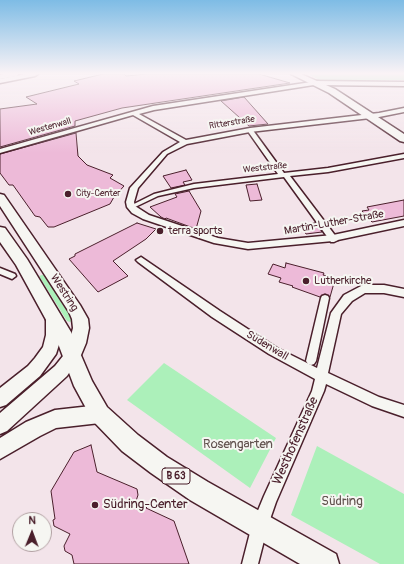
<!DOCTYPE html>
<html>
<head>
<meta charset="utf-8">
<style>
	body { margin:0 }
	#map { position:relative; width:404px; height:564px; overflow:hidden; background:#f3e4ea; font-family:Pangolin,sans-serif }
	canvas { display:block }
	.north { position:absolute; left:12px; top:512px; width:40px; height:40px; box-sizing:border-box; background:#f6f6f2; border:1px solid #b1a0a2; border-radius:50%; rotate:1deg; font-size:11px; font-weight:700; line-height:16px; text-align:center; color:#4a1f2b }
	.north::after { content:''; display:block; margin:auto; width:14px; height:18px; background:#4a1f2b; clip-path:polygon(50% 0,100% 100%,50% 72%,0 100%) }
</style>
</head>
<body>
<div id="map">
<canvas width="404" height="564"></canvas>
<div class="north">N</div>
</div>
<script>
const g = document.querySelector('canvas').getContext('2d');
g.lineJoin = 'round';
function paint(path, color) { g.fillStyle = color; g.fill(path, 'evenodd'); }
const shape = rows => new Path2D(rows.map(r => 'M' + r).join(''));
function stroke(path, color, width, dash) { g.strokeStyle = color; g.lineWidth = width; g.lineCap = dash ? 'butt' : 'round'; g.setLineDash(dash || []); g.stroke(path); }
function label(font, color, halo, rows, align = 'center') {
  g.font = font + ' Pangolin,sans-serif'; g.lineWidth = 4; g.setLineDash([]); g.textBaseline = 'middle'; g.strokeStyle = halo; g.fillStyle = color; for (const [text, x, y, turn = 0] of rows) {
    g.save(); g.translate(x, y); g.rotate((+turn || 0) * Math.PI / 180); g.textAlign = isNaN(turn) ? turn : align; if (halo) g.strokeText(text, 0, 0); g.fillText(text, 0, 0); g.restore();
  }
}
paint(shape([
	[308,74,404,74,404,80,319,80],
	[45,274,72,317,72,321,70,322,67,321,39,276],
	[164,363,276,438,250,488,127,400],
	[317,446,404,494,404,564,380,564,291,515]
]), '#acf0ba');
const building = shape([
	[103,74,124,74,126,76,146,74,259,74,290,83,122,108,75,121,75,126,0,147,0,109,37,104,26,97,79,84,74,81,103,74],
	[244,97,268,124,249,126,221,101,244,97],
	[76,133,78,156,87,165,113,175,110,178,124,186,114,197,110,204,54,227,48,227,40,217,35,216,13,185,9,185,0,173,0,154,76,133],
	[186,170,192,180,183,182,185,185,171,188,163,176,186,170],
	[257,184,262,200,250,201,246,185,257,184],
	[189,191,201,211,196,229,166,218,165,219,161,217,150,207,177,197,175,194,189,191],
	[404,200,404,216,372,222,362,211,369,210,367,207,404,200],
	[137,223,156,229,146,239,113,261,128,276,98,292,69,259,75,256,75,254,137,223],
	[315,223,322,232,306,234,301,225,315,223],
	[286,263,324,273,323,275,328,276,334,283,330,297,325,294,320,297,292,287,293,286,279,282,281,278,268,274,273,264,285,268,286,263],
	[91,445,97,472,137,489,138,495,136,501,147,507,146,508,174,521,189,564,74,564,72,555,65,551,64,546,70,534,54,526,53,520,55,519,51,491,74,452,91,445]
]);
paint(building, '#edbad8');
stroke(building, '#4a1f2b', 1);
const pedestrian = shape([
	[248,129,252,129,284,173,328,168,404,154,404,158,328,172,290,176,337,238,338,240,334,242,331,242,284,177,194,188,158,196,133,208,131,209,128,207,154,194,194,184,278,174,247,130,248,129],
	[0,268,15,274,16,276,12,279,0,274,0,268],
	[325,295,328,296,329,298,316,361,314,364,311,365,308,364,306,361,321,298,322,296,325,295]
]);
const minor = shape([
	[318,81,320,82,320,84,154,110,139,114,186,140,250,128,379,113,404,108,404,112,379,117,250,132,187,144,167,154,138,188,134,202,135,206,149,215,218,238,248,243,333,235,404,220,404,226,333,241,248,249,214,243,143,219,132,213,127,207,126,202,130,188,163,152,180,142,133,115,0,153,0,149,153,106,318,81],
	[141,257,220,311,277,348,317,368,331,313,344,295,363,285,384,285,404,289,404,297,384,293,365,293,352,301,341,314,328,373,379,397,404,405,404,417,372,406,326,384,324,391,276,502,268,525,258,564,242,564,252,525,264,496,312,391,315,379,269,354,212,317,138,262,136,260,141,257]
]);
const secondary = shape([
	[25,74,38,74,35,76,0,83,0,79,25,74],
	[315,81,404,82,404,86,318,85,315,85,315,81],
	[0,194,4,195,80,305,88,319,89,328,86,343,81,355,67,376,7,431,0,434,0,413,55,366,67,351,73,328,72,319,69,312,0,206,0,194],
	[54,312,59,314,62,318,62,335,56,354,40,376,6,405,0,407,0,388,28,366,35,358,43,347,46,335,46,318,49,314,54,312],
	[100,405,107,408,109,414,107,420,100,423,56,428,40,436,0,459,0,438,26,422,55,410,100,405]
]);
const primary = shape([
	[3,74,18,74,17,76,0,79,0,75,3,74],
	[291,74,301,74,335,89,404,134,404,142,400,141,329,93,291,74],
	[0,227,5,228,27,259,71,332,92,381,107,407,138,435,167,457,208,482,336,554,339,564,300,564,190,500,151,473,122,451,93,421,74,386,56,338,16,265,0,242,0,227]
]);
stroke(pedestrian, '#4a1f2b', 3);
stroke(minor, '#4a1f2b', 3);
stroke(secondary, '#4a1f2b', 3);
stroke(primary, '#4a1f2b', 3);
paint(pedestrian, '#f6f6f2');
paint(minor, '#f6f6f2');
paint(secondary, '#f6f6f2');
paint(primary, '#f6f6f2');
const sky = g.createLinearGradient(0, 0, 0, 153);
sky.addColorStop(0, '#7ebce5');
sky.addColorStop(0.48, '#faf3f6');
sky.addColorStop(1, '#faf3f600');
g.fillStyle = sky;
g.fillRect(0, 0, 404, 153);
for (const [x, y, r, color] of [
	[68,194,4,"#4a1f2b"],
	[160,231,4,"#4a1f2b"],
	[306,281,4,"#4a1f2b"],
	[95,505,4,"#4a1f2b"]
]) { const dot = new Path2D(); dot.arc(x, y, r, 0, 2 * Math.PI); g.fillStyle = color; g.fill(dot); stroke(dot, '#f6f6f2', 1.5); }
label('9px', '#4a1f2b', '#f6f6f2', [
	["Ritterstraße",232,123,-9],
	["Westenwall",50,127,-16],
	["Weststraße",265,168,-6]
]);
label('9px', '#4a1f2b', '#f6f6f2', [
	["City-Center",76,194]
], 'left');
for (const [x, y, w] of [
	[176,476,28]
]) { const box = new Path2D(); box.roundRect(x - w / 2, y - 8, w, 16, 3); g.fillStyle = '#f6f6f2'; g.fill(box); stroke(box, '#4a1f2b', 1); }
label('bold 10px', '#4a1f2b', null, [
	["B 63",176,476]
]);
label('11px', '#4a1f2b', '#f6f6f2', [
	["Martin-Luther-Straße",334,223,-10],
	["Westring",64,293,57],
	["Südenwall",267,346,31]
]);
label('11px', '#4a1f2b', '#f6f6f2', [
	["terra sports",168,231],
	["Lutherkirche",314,281]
], 'left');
label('13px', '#4a1f2b', '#f6f6f2', [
	["Westhofenstraße",296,441,-66]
]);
label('13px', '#62534f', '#f6f6f2', [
	["Rosengarten",238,445],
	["Südring",342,502]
]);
label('13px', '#4a1f2b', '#f6f6f2', [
	["Südring-Center",103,505]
], 'left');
</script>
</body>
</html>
